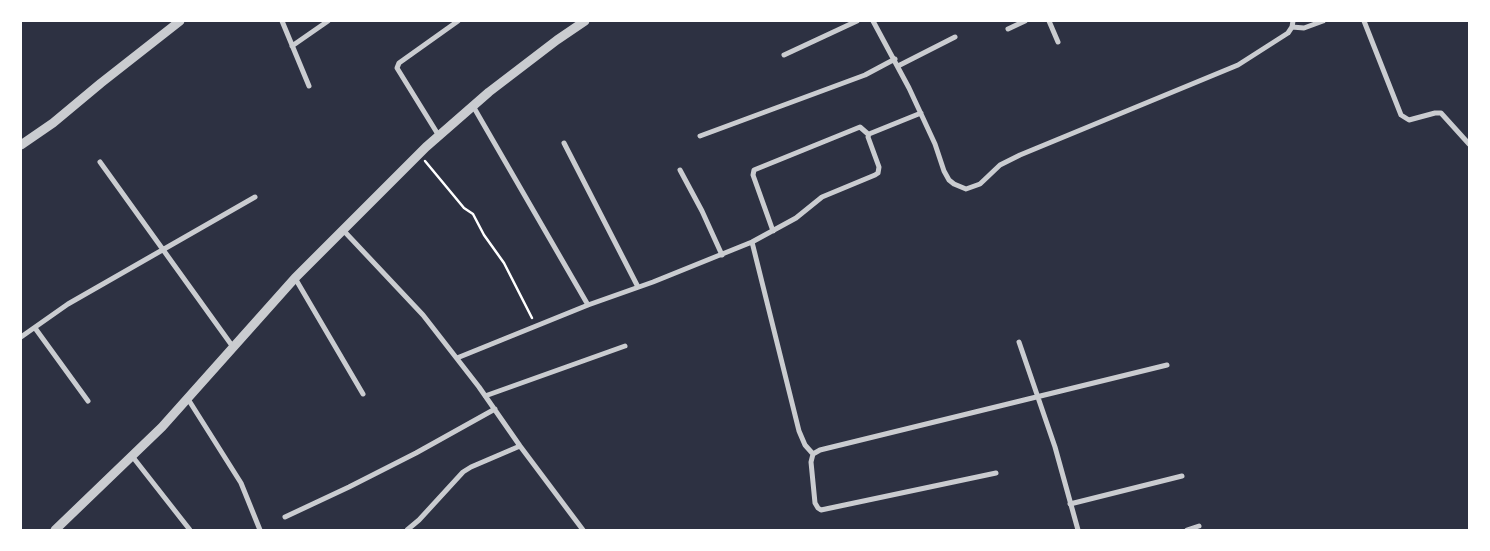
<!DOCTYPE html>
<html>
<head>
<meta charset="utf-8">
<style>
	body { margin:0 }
	#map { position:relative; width:1490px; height:551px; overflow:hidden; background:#2d3142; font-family:Georgia,serif }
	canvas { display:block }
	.frame { position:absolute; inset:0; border:22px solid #fff; pointer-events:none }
</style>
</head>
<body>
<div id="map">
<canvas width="1490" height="551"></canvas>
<div class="frame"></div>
</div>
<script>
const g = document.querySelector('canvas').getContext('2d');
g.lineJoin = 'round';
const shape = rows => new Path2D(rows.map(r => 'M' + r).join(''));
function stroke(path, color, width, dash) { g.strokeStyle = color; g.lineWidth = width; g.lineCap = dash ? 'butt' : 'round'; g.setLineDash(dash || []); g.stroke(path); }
stroke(shape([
	[425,161,464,208,473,214,484,235,504,263,532,318]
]), '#fff', 2.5);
stroke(shape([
	[282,21,309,86],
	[873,21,909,88,935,144,944,171,949,180,954,184,966,189,980,184,1000,165,1020,155,1238,65,1288,33,1292,27,1293,21],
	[1049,21,1058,42],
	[1364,21,1401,115,1409,120,1435,113,1441,113,1469,144],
	[1292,27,1304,28,1323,21],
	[1008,29,1025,21],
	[292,46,328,21],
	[784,55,857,21],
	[898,66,955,37],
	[473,106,588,305],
	[439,136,397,68,399,63,458,21],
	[700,136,865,75,895,59],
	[564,143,638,287],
	[100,162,233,347],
	[680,170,702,211,722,255],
	[343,230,423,315,479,387,520,446,583,530],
	[773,231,753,175,754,170,860,127,868,134],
	[752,242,799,431,805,445,813,454],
	[295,278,363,394],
	[35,328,88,401],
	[21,337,68,304,255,197],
	[1019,342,1055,447,1078,530],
	[457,358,588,305,653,282,752,242,796,218,822,197,875,175,878,173,879,167,868,137,869,134,921,113],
	[485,396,625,346],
	[188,399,241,483,260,530],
	[132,456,190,530],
	[996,473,821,510,818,508,815,503,811,462,813,454,820,450,1167,365],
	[1070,504,1182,476],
	[285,517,349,487,416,453,495,409],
	[407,530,419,520,463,472,471,467,520,446],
	[1187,530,1199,526]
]), '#caccd0', 5);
stroke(shape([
	[21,145,53,123,101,83,180,21],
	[55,530,162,427,295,278,426,147,489,92,557,40,585,21]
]), '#caccd0', 9);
</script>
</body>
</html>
